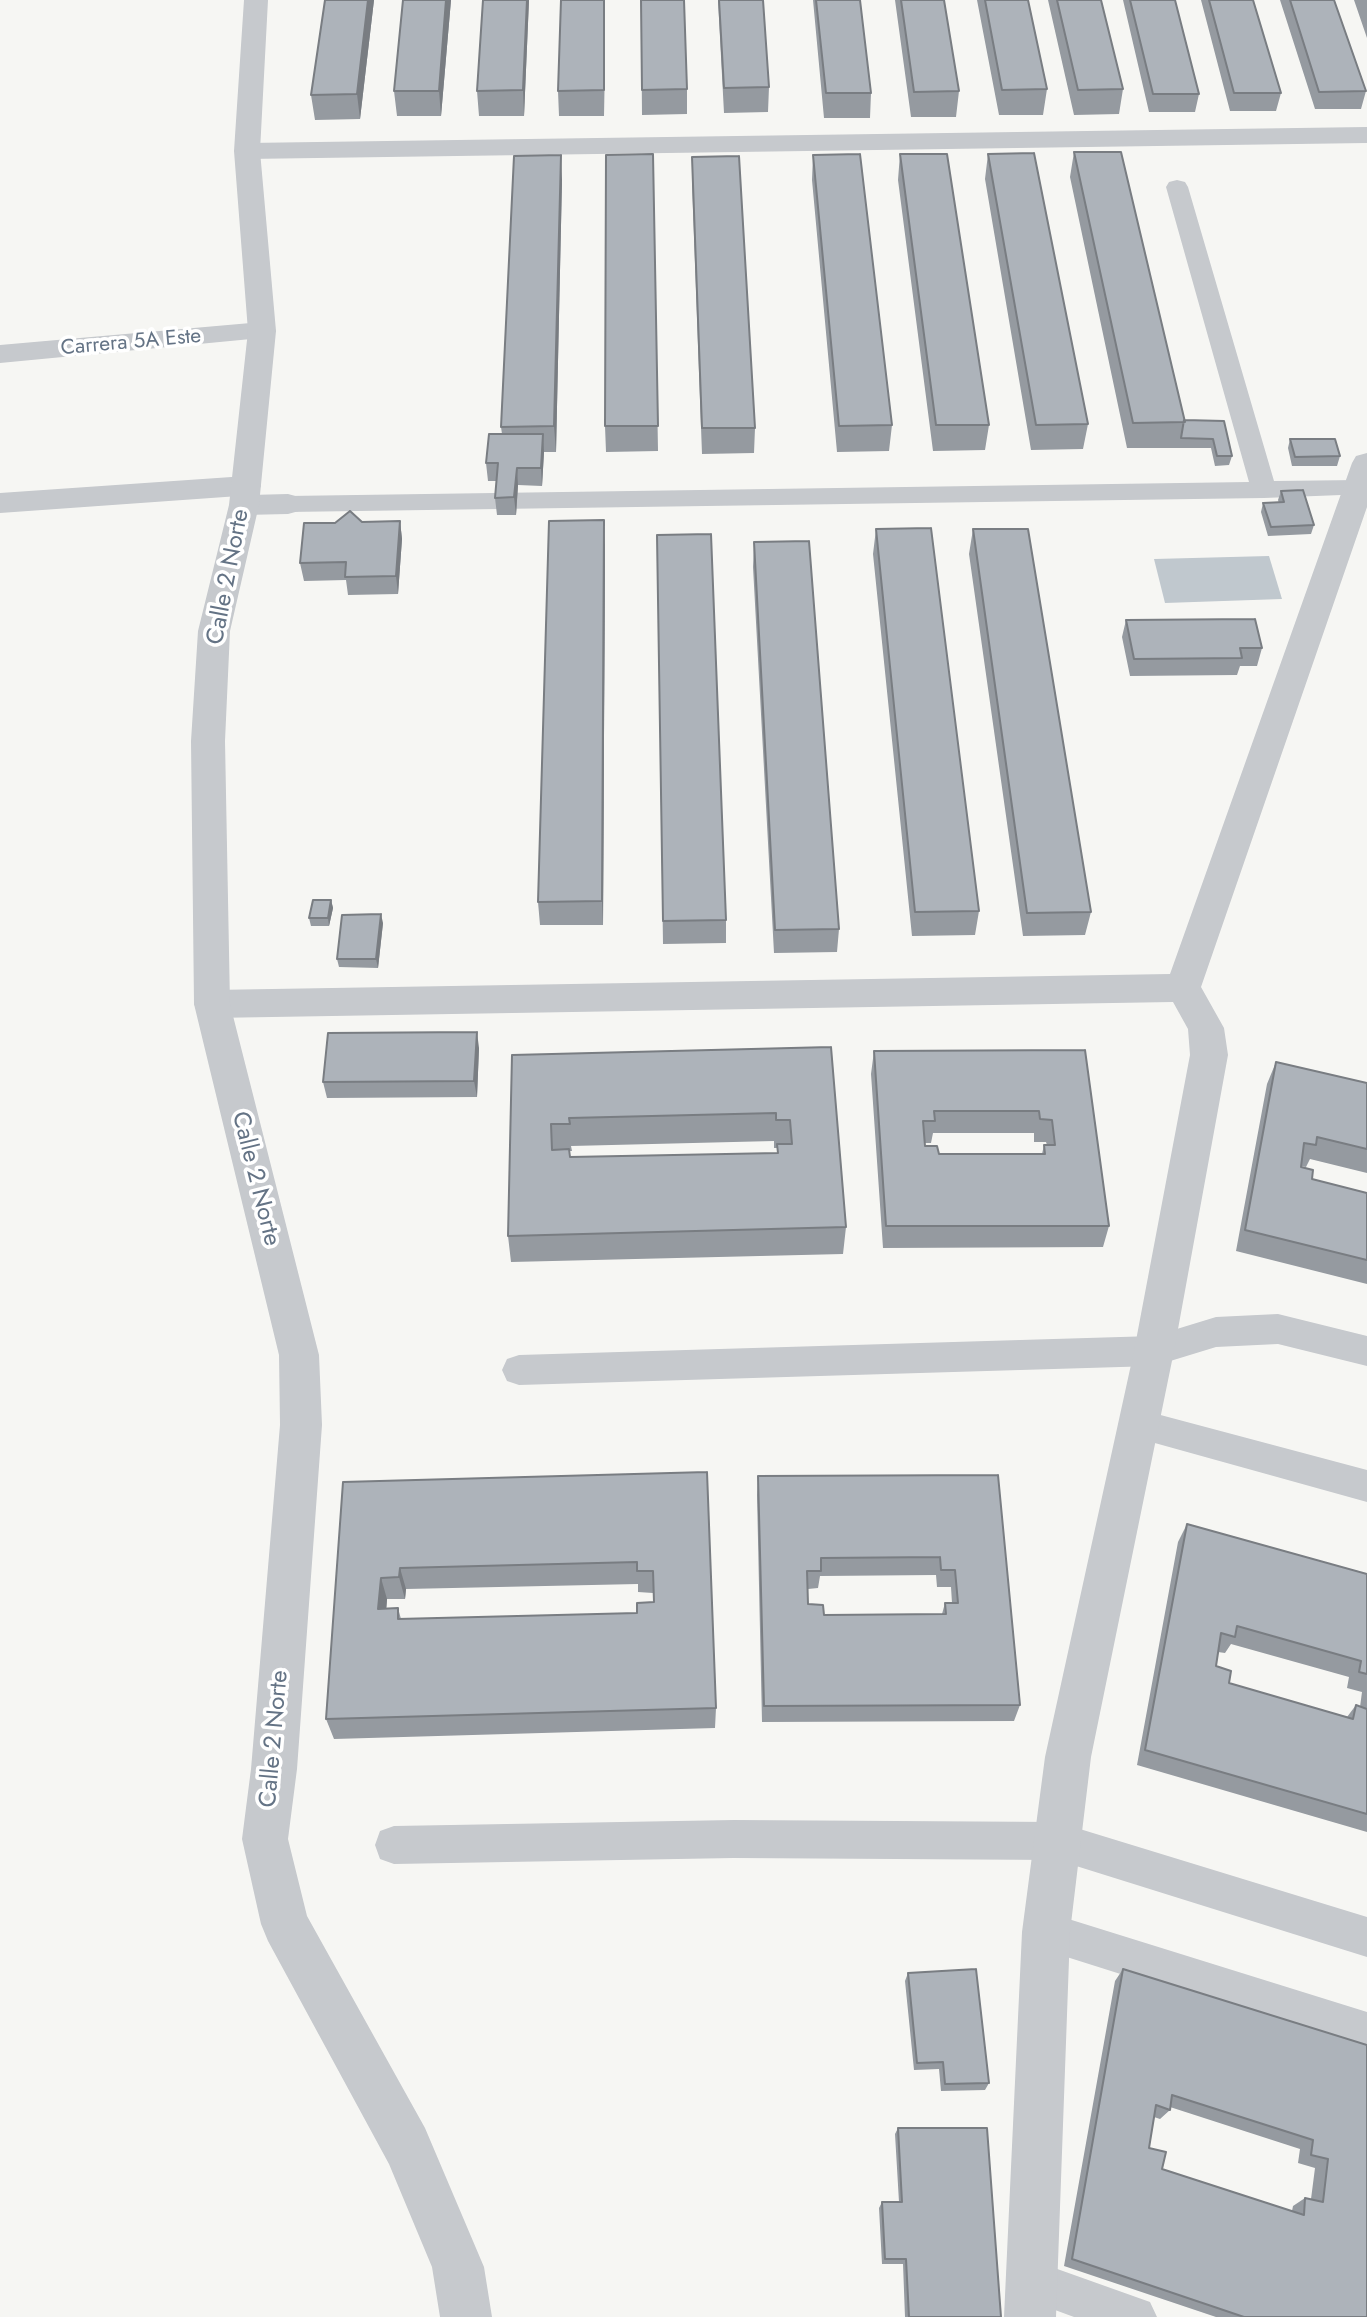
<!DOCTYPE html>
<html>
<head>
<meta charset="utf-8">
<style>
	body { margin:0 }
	canvas { display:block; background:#f6f6f3 }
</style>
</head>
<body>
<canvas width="1367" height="2317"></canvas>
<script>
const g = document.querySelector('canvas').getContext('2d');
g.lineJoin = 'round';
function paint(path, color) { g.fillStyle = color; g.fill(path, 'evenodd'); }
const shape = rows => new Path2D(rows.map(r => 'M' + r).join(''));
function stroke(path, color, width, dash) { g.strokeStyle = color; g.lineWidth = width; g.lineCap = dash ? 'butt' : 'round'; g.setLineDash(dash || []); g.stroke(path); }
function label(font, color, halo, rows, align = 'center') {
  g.font = font + ' Jost,sans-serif'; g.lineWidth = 7; g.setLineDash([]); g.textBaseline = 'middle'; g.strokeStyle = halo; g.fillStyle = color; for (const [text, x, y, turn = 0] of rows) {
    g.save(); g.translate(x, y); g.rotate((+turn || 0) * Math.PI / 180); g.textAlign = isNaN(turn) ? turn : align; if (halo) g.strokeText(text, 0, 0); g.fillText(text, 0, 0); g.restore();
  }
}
paint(shape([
	[1269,556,1282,599,1165,603,1154,559]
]), '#c0c8ce');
paint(shape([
	[1177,180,1185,182,1188,187,1274,481,1359,480,1367,482,1367,494,1264,498,288,512,279,510,276,504,279,498,288,496,1249,482,1166,187,1169,182,1177,180],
	[1278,1314,1367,1336,1367,1366,1278,1344,1216,1347,1154,1366,519,1385,507,1381,502,1370,507,1359,519,1355,1154,1336,1216,1317,1278,1314],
	[1138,1409,1367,1470,1367,1502,1126,1435,1121,1424,1126,1413,1138,1409],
	[734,1820,1057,1822,1367,1917,1367,1957,1057,1860,734,1858,394,1864,380,1859,375,1845,380,1831,394,1826,734,1820],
	[1046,1912,1367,2012,1367,2052,1032,1946,1026,1932,1032,1918,1046,1912],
	[1032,2260,1150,2302,1157,2317,1074,2317,1017,2296,1011,2281,1017,2266,1032,2260]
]), '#c6c9cd');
paint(shape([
	[1367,127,1367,143,247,159,238,157,234,151,238,145,247,143,1367,127],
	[262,322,272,325,276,331,272,337,0,363,0,345,262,322],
	[1367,453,1367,507,1201,987,1224,1028,1228,1055,1174,1351,1091,1757,1070,1932,1056,2317,1004,2317,1022,1932,1045,1757,1134,1351,1190,1055,1188,1029,1173,1002,212,1018,199,1014,194,1004,199,994,212,990,1170,974,1352,463,1356,456,1367,453],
	[246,476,257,479,261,486,257,493,250,495,288,494,299,497,303,504,299,511,288,514,244,515,233,512,229,505,233,498,239,496,0,513,0,493,246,476]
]), '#c6c9cd');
paint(shape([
	[244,0,268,0,260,151,276,331,259,505,230,631,225,741,230,1004,319,1355,322,1425,297,1769,288,1839,307,1916,425,2128,484,2267,492,2317,440,2317,432,2267,389,2164,268,1941,261,1924,242,1839,251,1769,280,1425,279,1355,194,1004,191,741,198,631,229,505,248,331,234,151,244,0]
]), '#c6c9cd');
paint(shape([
	[325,0,374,0,360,119,315,120,311,95],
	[403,0,451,0,441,116,397,116,394,91],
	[529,0,524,116,479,116,477,91],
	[561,0,605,0,604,116,559,116,558,91],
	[641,0,687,89,687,114,642,115],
	[718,0,763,0,769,87,768,112,724,113],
	[813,0,860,0,871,93,870,118,824,118],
	[895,0,944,0,959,91,956,117,911,117],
	[977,0,1028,0,1047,89,1043,115,999,115],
	[1048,0,1101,0,1123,89,1119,114,1074,115],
	[1123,0,1175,0,1199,94,1195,112,1149,112],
	[1201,0,1253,0,1281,93,1276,111,1230,111],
	[1280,0,1334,0,1366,91,1361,109,1315,109],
	[1354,0,1367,0,1367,38],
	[1074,152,1184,420,1224,421,1232,456,1229,465,1215,466,1211,448,1127,448,1070,177],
	[653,154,658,451,606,452,605,426],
	[900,154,989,425,985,450,933,451,898,180],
	[988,154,1088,424,1083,449,1031,450,985,179],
	[813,155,892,425,889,451,837,452,812,180],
	[692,157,755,428,754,453,702,454,692,182],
	[562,180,556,452,544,452,542,486,518,485,516,515,497,515,495,498,497,481,488,481,486,463,502,434,501,427],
	[1290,439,1340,456,1337,466,1292,466,1288,448],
	[1281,491,1314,525,1311,534,1268,536,1261,512,1263,503,1279,503,1278,500],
	[400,521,402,539,398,594,348,595,346,580,304,581,300,563,362,522],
	[876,529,979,911,975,935,912,936,873,554],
	[973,529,1091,912,1085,935,1023,936,969,554],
	[657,535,726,920,726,943,663,944],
	[754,542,839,929,837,952,774,953,753,567],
	[605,546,603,925,540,925,538,902],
	[1126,620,1262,648,1257,666,1240,666,1237,675,1130,676,1122,637],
	[331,900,333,908,329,926,311,926,309,918],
	[383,923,378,968,339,967,337,959],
	[831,1047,846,1227,843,1254,511,1262,508,1236,512,1055],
	[774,1141,774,1148,777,1148,777,1153,570,1157,569,1151,572,1151,571,1146],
	[479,1048,477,1097,327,1098,323,1082],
	[1085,1050,1109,1226,1103,1247,883,1248,871,1074,874,1051],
	[933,1133,1034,1133,1034,1142,1046,1142,1047,1145,1044,1145,1042,1154,939,1154,925,1146,925,1143,931,1143],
	[1276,1062,1367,1083,1367,1173,1310,1159,1306,1167,1301,1166,1301,1167,1312,1179,1367,1193,1367,1284,1236,1251,1267,1084],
	[707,1472,716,1708,715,1728,334,1739,326,1719,343,1482],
	[638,1584,638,1592,653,1593,654,1602,637,1613,401,1619,398,1608,386,1609,387,1599,405,1599,406,1589],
	[998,1475,1020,1705,1014,1721,762,1722,757,1495,758,1476],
	[936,1575,937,1587,951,1587,952,1603,945,1603,942,1614,824,1615,808,1604,808,1589,818,1588,820,1576],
	[1187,1524,1367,1574,1367,1832,1137,1765,1178,1542],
	[1231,1644,1349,1677,1347,1688,1362,1692,1360,1707,1356,1705,1347,1717,1229,1683,1216,1666,1218,1652,1225,1653],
	[1123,1969,1367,2045,1367,2317,1216,2317,1064,2266,1115,1981],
	[1170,2107,1300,2149,1298,2163,1315,2168,1311,2199,1305,2198,1293,2206,1292,2211,1162,2169,1149,2148,1154,2117,1160,2119,1170,2110],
	[908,1973,989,2083,985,2090,941,2091,939,2069,914,2070,905,1981],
	[898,2128,1001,2317,905,2317,903,2264,882,2264,879,2208,882,2202,899,2202,895,2134]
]), '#959aa0');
paint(shape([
	[368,0,374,0,360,119,357,94],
	[446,0,451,0,441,116,439,91],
	[527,0,529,0,524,116,523,90],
	[604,0,605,0,604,116],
	[561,155,562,180,556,452,554,426],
	[543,434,544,452,542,486,541,468],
	[517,468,518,485,516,515,514,497],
	[604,520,605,546,603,925,602,901],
	[400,521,402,539,398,594,396,576],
	[331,900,333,908,329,926,328,918],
	[381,914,383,923,378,968,376,959],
	[477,1032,479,1048,477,1097,474,1081],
	[400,1568,406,1589,405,1599,399,1577],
	[381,1578,387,1599,385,1630,378,1609]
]), '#797d82');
const building = shape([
	[325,0,368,0,357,94,311,95,325,0],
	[403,0,446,0,439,91,394,91,403,0],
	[483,0,527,0,523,90,477,91,483,0],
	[561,0,604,0,604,90,558,91,561,0],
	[641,0,684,0,687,89,642,90,641,0],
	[719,0,763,0,769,87,724,88,719,0],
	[816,0,860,0,871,93,826,93,816,0],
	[901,0,944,0,959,91,914,92,901,0],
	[985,0,1028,0,1047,89,1002,90,985,0],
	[1057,0,1101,0,1123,89,1078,90,1057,0],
	[1130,0,1175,0,1199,94,1153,94,1130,0],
	[1209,0,1253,0,1281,93,1234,93,1209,0],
	[1290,0,1334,0,1366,91,1319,92,1290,0],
	[1074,152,1121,152,1185,422,1133,423,1074,152],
	[1034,153,1088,424,1036,425,988,154,1034,153],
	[653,154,658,426,605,426,606,155,653,154],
	[860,154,892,425,839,426,813,155,860,154],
	[900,154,947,154,989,425,936,425,900,154],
	[561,155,554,426,501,427,514,156,561,155],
	[739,156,755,428,702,428,692,157,739,156],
	[1184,420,1224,421,1232,456,1217,456,1213,439,1181,438,1184,420],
	[489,434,543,434,541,468,517,468,514,497,495,498,498,463,486,463,489,434],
	[1290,439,1335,439,1340,456,1295,457,1290,439],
	[1303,490,1314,525,1271,527,1263,503,1284,502,1281,491,1303,490],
	[350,511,362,522,400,521,396,576,345,577,346,562,300,563,304,523,335,523,350,511],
	[604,520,602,901,538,902,549,521,604,520],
	[931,528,979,911,915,912,876,529,931,528],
	[973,529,1028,529,1091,912,1027,913,973,529],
	[711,534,726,920,663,921,657,535,711,534],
	[809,541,839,929,775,930,754,542,809,541],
	[1255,619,1262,648,1240,648,1242,658,1134,659,1126,620,1255,619],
	[313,900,331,900,328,918,309,918,313,900],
	[381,914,376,959,337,959,342,915,381,914],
	[477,1032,474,1081,323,1082,328,1033,477,1032],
	[831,1047,846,1227,508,1236,512,1055,831,1047],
	[776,1113,776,1120,790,1120,792,1144,777,1144,778,1153,570,1157,569,1149,552,1150,551,1124,570,1124,569,1118,776,1113],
	[1085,1050,1109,1226,886,1226,874,1051,1085,1050],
	[934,1111,1039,1111,1040,1119,1052,1120,1055,1145,1044,1145,1045,1154,939,1154,937,1146,925,1146,923,1121,935,1121,934,1111],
	[1276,1062,1367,1083,1367,1149,1317,1137,1316,1145,1304,1143,1301,1167,1313,1170,1312,1179,1367,1193,1367,1260,1245,1230,1276,1062],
	[707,1472,716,1708,326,1719,343,1482,707,1472],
	[637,1562,637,1571,653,1571,654,1602,637,1603,637,1613,398,1619,398,1608,378,1609,381,1578,399,1577,400,1568,637,1562],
	[998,1475,1020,1705,764,1706,758,1476,998,1475],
	[940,1557,941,1570,955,1570,958,1603,945,1603,946,1614,824,1615,823,1605,808,1604,807,1571,821,1571,821,1558,940,1557],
	[1187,1524,1367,1574,1367,1674,1359,1672,1361,1661,1237,1626,1235,1637,1221,1633,1216,1666,1231,1671,1229,1683,1353,1719,1356,1705,1367,1709,1367,1814,1145,1750,1187,1524],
	[976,1969,989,2083,945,2084,943,2062,917,2063,908,1973,976,1969],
	[1123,1969,1367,2045,1367,2317,1244,2317,1072,2259,1123,1969],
	[1172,2095,1313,2140,1311,2155,1328,2159,1323,2202,1305,2198,1304,2215,1162,2169,1166,2152,1149,2148,1156,2105,1170,2110,1172,2095],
	[898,2128,987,2128,1001,2317,909,2317,906,2259,885,2259,882,2202,902,2202,898,2128]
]);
paint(building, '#adb3ba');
stroke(building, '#797d82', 2);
label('21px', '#647385', '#fff', [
	["Carrera 5A Este",131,343,-5]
]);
label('24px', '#647385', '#fff', [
	["Calle 2 Norte",229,577,-79],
	["Calle 2 Norte",255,1179,76],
	["Calle 2 Norte",275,1739,-85]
]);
</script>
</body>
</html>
